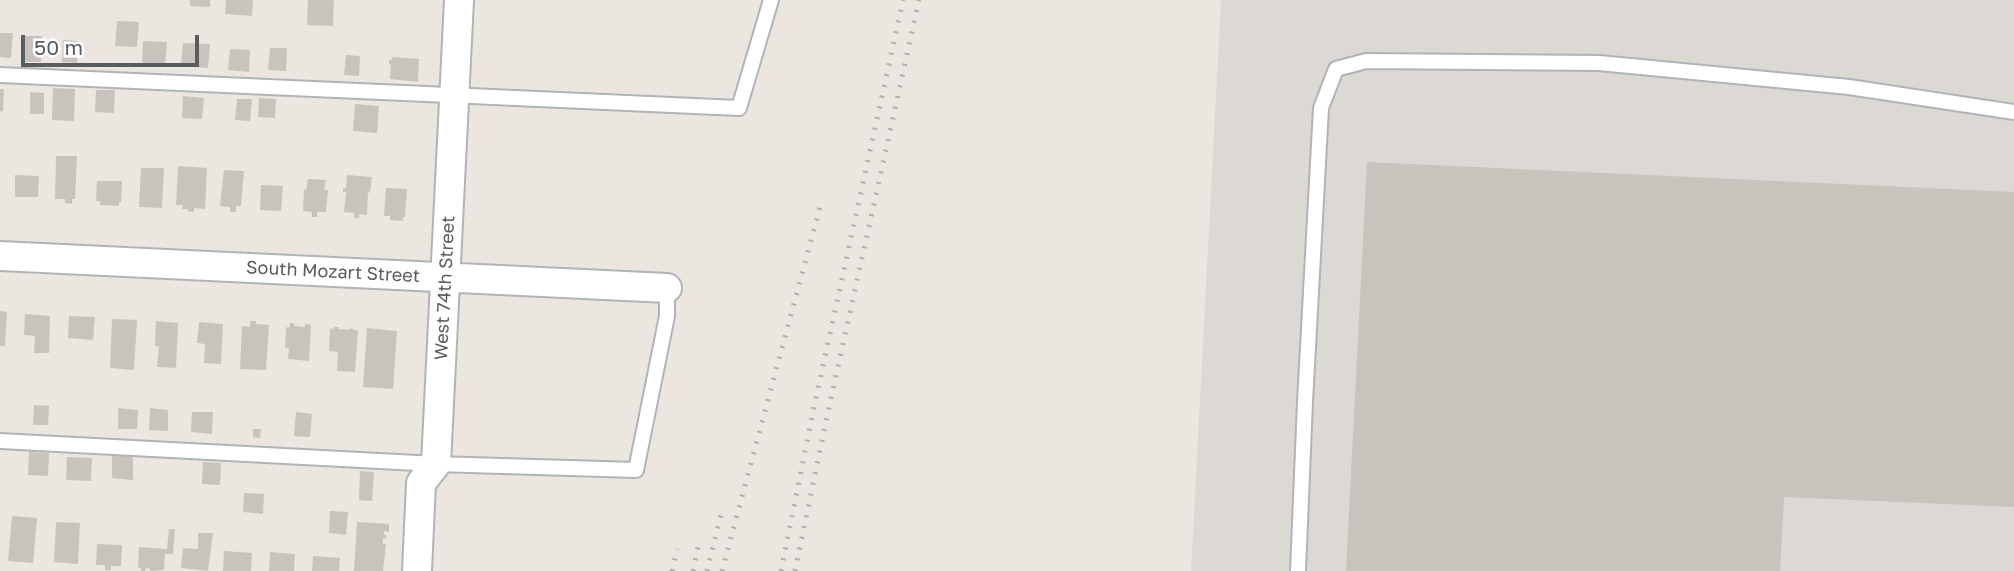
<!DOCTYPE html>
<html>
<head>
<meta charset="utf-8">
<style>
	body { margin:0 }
	#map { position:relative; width:2014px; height:571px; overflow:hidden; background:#ebe6df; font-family:"Golos Text",sans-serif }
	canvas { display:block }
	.scale { position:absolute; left:21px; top:35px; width:178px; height:32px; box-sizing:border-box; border:4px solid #585d60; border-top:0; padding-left:9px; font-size:21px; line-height:24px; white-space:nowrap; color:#585d60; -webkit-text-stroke:5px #fff; paint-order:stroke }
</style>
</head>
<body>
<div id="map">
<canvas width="2014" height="571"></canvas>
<div class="scale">50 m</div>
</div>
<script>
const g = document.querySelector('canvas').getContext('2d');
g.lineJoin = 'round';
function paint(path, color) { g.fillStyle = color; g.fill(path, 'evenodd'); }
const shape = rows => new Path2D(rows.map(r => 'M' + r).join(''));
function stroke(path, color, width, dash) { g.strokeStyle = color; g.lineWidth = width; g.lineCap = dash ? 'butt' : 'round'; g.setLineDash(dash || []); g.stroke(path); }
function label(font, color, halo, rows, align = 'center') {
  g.font = font + ' "Golos Text",sans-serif'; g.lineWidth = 5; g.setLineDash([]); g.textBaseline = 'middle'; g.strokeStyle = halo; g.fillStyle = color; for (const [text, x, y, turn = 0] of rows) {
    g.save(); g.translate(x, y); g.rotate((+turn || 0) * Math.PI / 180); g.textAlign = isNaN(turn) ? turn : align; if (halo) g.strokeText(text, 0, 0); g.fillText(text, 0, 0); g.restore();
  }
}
paint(shape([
	[1221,0,2014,0,2014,571,1191,571]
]), '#dcd8d4');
paint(shape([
	[190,0,210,0,210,7,190,6],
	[226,0,253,0,252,16,225,14],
	[308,0,334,0,333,26,307,25],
	[117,21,139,22,137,47,115,46],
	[0,33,13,33,11,58,0,57],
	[22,36,42,36,41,62,21,62],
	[63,40,78,41,77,63,62,62],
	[143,41,167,42,165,66,142,65],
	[183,43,210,44,208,68,181,66],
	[270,48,287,48,286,71,268,70],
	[230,49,250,50,249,72,228,70],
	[346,55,360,56,359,76,344,75],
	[392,57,419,59,418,82,390,79,391,64,389,64,389,60,392,60],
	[53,88,75,89,74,121,52,120],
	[0,89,4,89,3,112,0,111],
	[96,90,115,90,114,113,95,112],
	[30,92,44,93,44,114,30,114],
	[183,96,204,98,202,119,182,118],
	[259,98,276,99,275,118,258,117],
	[237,99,252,99,250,121,235,120],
	[355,104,379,106,377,133,353,131],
	[56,156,77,156,75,199,72,199,72,204,65,203,65,199,55,199],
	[1367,162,2014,192,2014,507,1784,497,1780,571,1346,571],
	[178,166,207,168,205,209,194,208,194,212,188,211,188,209,182,209,183,205,176,205],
	[141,168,164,168,162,208,139,207],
	[224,170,244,171,241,206,236,206,236,212,230,212,230,207,220,206],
	[15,175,39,176,38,197,15,197],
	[347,175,372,177,370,193,368,192,367,215,359,214,359,218,354,218,354,213,344,212,346,192,343,192,343,188,346,188],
	[308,179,326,180,324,190,328,190,326,212,317,212,317,217,312,217,312,212,303,211,304,189,306,190],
	[97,181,122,181,121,202,119,202,119,206,100,205,100,201,96,201],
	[261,185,283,186,281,211,260,210],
	[386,188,407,189,405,217,403,217,403,221,390,220,390,216,384,216],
	[0,311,7,312,5,346,0,346],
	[25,314,50,316,49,353,34,353,35,336,24,335],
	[69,316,95,317,93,340,68,338],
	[112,319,137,320,134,370,110,368],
	[156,321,178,323,176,368,157,367,159,346,155,346],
	[250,321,256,321,256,324,269,325,266,370,240,369,242,326,250,327],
	[199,322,223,324,221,364,204,363,205,344,197,343],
	[290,323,294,323,294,326,305,327,305,324,311,325,309,361,288,359,289,348,285,348,286,327,289,328],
	[334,327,339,327,338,329,349,330,349,328,358,331,355,372,337,371,338,352,329,351,330,328,334,329],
	[367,328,397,331,393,389,363,387],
	[34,405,49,406,48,425,33,425],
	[118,408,138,410,137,429,118,429],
	[150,408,168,410,168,431,149,430],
	[192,412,213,412,212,434,191,432],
	[296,412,312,414,310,437,294,436],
	[253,429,261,429,260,438,253,437],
	[29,452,49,453,48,476,28,475],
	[112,455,133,456,133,480,112,478],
	[67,457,92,458,91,481,66,480],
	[203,462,221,463,220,485,202,484],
	[360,471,374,472,372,501,359,500],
	[244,493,264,494,263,514,243,512],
	[330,511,348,512,346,535,329,533],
	[12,516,37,518,33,563,8,561],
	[56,522,80,523,78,564,54,562],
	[357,522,389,524,389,532,384,531,384,535,386,535,386,539,383,538,383,544,386,544,383,571,354,571],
	[169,529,175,529,173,554,165,554,164,570,150,571,150,569,146,568,145,571,141,571,141,568,138,568,139,547,167,549],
	[198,533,213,533,208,571,181,568,183,548,198,549],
	[97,544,122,545,121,566,111,566,111,570,105,570,105,565,96,565],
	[224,551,252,553,251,571,223,571],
	[270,552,295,554,294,571,269,571],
	[313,556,340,558,339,571,312,571]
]), '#c9c3bd');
const service = shape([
	[0,75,739,108,771,0],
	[0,441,436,464,636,470,667,316,667,288],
	[1298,571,1305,402,1321,108,1336,69,1366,61,1599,63,1849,87,2014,112]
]);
const minor = shape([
	[0,256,667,288],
	[417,571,421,483,436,464,459,0]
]);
stroke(service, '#b0b4b7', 18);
stroke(minor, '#b0b4b7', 32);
stroke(service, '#fff', 14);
stroke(minor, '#fff', 28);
stroke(shape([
	[672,571,677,549],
	[693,571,698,547],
	[707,571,723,507],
	[722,571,820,207],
	[781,571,814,407,903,0],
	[795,571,828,412,919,0]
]), '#afb0b0', 5, [2, 9]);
label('18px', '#585d60', '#fff', [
	["South Mozart Street",333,272,3],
	["West 74th Street",445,288,-87]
]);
</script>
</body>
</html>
